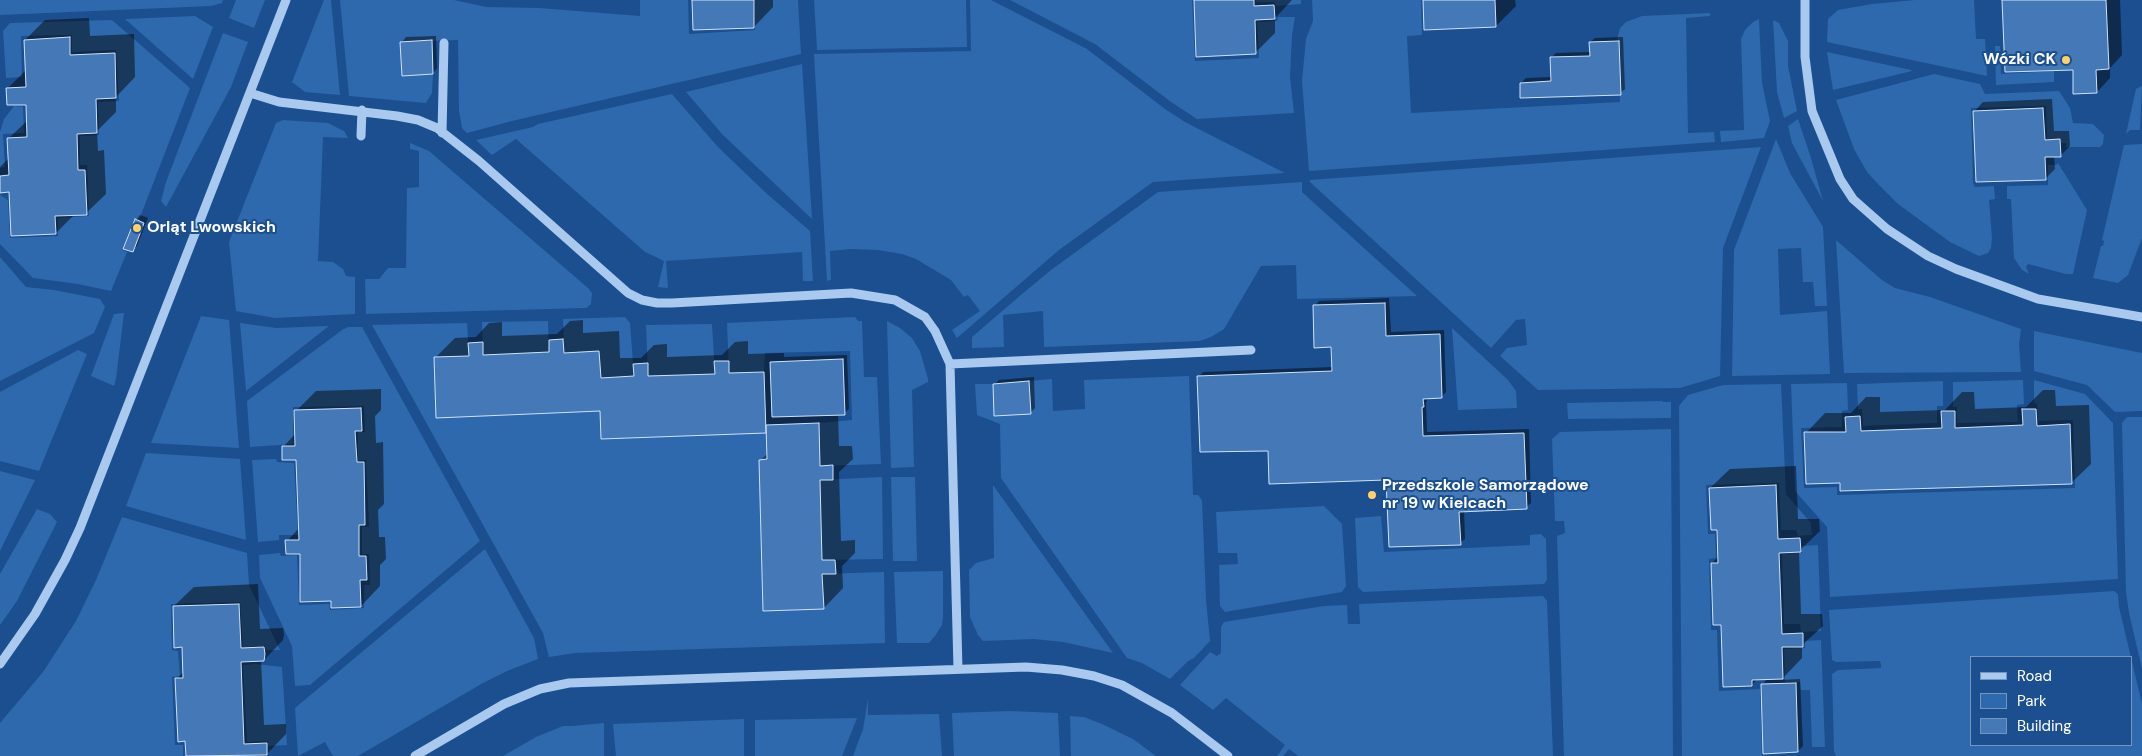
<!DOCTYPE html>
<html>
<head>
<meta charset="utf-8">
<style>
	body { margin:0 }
	#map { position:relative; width:2142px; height:756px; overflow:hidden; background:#1b4f8f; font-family:"DM Sans",sans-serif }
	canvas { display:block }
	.legend { position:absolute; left:1970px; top:656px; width:162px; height:90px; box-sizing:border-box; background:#1b4f8f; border:1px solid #7695bc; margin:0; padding:6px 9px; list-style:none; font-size:15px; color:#fff }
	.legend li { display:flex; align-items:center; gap:10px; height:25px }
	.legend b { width:25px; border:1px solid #7695bc }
</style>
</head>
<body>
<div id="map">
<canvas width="2142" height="756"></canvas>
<ul class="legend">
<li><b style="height:6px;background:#a9c9ee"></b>Road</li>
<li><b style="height:14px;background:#2e69ad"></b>Park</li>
<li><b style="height:14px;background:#4478b7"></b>Building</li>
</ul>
</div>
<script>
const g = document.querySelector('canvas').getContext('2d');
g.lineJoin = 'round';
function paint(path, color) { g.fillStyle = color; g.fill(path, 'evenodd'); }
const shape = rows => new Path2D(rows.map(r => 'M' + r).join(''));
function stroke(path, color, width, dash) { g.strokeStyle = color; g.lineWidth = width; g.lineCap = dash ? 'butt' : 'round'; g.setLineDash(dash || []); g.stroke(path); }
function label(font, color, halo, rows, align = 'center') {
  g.font = font + ' "DM Sans",sans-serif'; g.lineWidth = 4; g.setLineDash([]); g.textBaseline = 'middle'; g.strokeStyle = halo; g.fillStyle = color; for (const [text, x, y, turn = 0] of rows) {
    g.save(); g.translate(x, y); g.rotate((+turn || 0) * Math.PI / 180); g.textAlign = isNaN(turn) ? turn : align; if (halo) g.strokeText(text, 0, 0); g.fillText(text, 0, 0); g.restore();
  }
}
paint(shape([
	[0,0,223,0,222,3,211,6,0,15],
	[236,0,265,0,254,28,229,18],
	[324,0,331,0,340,95,305,92,292,82],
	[340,0,454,0,486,7,539,8,640,16,640,0,688,0,689,34,755,30,755,0,798,0,801,54,512,121,467,133,462,128,459,111,458,40,401,42,402,76,433,74,432,93,426,103,349,96],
	[814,0,966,0,967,47,817,50],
	[970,0,991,0,1087,49,1165,109,1185,122,1285,173,1153,182,1059,250,957,338,952,330,980,311,968,295,964,297,951,280,916,259,902,254,878,250,851,249,830,251,831,280,827,281,814,54,971,51],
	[1010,0,1192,0,1195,61,1259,58,1257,22,1277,21,1278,17,1295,17,1292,35,1290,77,1294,113,1197,119,1171,102,1095,44],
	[1256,0,1301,0,1301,4,1276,6,1274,2,1256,2],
	[1312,0,1421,0,1422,35,1407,36,1411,113,1620,102,1617,40,1620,28,1626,22,1642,16,1710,13,1710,16,1686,18,1688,133,1714,132,1715,142,1309,171,1302,81,1306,39,1313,21],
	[1915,0,1974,0,1976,39,1985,39,1987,76,1827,42,1828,19,1838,10,1872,4],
	[195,16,213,27,193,79,125,19],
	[1759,19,1762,83,1770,121,1764,138,1721,142,1720,131,1744,130,1741,39,1745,30,1753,22],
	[112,20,190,88,139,220,134,219,122,250,127,252,111,291,78,284,33,278,0,244,0,195,8,200,10,238,58,236,58,218,89,216,87,165,80,165,80,136,99,135,98,102,119,101,116,50,72,52,72,35,21,36,22,77,6,78,3,31,10,23],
	[1773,20,1779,23,1788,41,1788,66,1797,111,1784,118,1777,92],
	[223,33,248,42,231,87,166,207,161,201,166,182],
	[1995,46,2000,46,2001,74,2054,71,2054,82,1996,85],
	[1827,52,1911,70,1912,71,1833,90],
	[802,64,812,219,722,134,686,92],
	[1934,74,1980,84,1985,94,2059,91,2070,108,2073,123,2093,124,2104,135,2103,144,2100,147,2066,147,2066,143,2061,143,2060,139,2047,139,2046,106,1971,108,1973,183,1975,187,1994,186,1995,199,1989,200,1992,238,1991,248,1988,253,1979,256,1950,242,1898,204,1877,183,1867,172,1854,149,1836,100],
	[2142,86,2140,130,2130,130,2126,134,2136,89],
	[672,94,718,147,766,193,810,231,813,281,803,281,802,252,666,261,668,288,658,287,664,261,645,252,516,139,492,155,476,140,533,127,538,124],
	[14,106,23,107,24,133,3,134,5,167,0,168,0,132,4,119],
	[1798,119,1811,158,1823,201,1792,143,1788,126],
	[283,120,328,123,344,131,348,138,323,137,318,261,333,262,343,269,346,276,355,277,355,314,275,318,236,311,229,242,276,123],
	[1776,139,1790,173,1823,227,1827,306,1815,306,1813,282,1803,282,1801,248,1778,249,1780,315,1827,311,1830,374,1732,376,1734,250],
	[410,143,429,151,588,288,592,293,591,304,586,308,366,314,365,279,379,279,388,268,406,268,407,188,419,187,419,151,410,149],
	[2142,144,2142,238,2128,275,2118,283,2093,278,2101,246,2103,246,2104,241,2102,240,2124,145],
	[1761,147,1723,248,1720,376,1680,388,1538,390,1500,356,1507,348,1527,345,1525,319,1516,320,1491,348,1310,182,1310,180],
	[2058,163,2087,210,2073,274,2066,274,2028,264,2026,267,2029,274,2022,270,2014,258,2011,199,2007,199,2007,186,2048,185,2048,165,2056,165],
	[1302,182,1302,192,1417,296,1297,299,1296,265,1261,266,1224,329,1211,337,1200,341,1044,347,1043,311,1003,315,1004,347,972,348,972,337,1022,294,1051,270,1158,192],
	[1836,240,1882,280,1895,288,1930,297,2021,329,2019,344,2021,372,1844,373],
	[0,257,26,287,54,290,100,299,105,307,94,333,0,381],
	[124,313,116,379,114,386,91,376,114,314],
	[201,316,229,320,239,448,151,443],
	[625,317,630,323,634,376,601,378,599,351,564,353,563,319],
	[855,317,858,321,862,321,864,377,877,377,881,464,820,466,819,423,852,420,850,351,765,353,764,372,729,373,727,323],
	[548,321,549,352,483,355,482,322],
	[887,321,900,328,912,338,920,351,928,379,928,382,912,390,914,467,891,468],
	[240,323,276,328,329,326,246,391],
	[467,323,469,356,434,357,436,418,600,411,601,439,766,433,767,459,759,460,763,611,824,609,822,574,884,572,885,643,575,653,549,657,543,633,372,325],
	[712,324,715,374,648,376,646,325],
	[348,327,362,327,480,541,310,685,295,686,292,646,260,578,259,555,280,553,281,556,297,555,299,605,329,604,330,610,364,608,364,585,370,585,369,554,362,554,362,527,369,527,366,460,358,460,358,432,365,432,364,406,293,407,293,444,250,447,247,401,342,330],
	[1452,328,1508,380,1516,391,1517,408,1458,410],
	[2034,331,2142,353,2142,411,2115,412,2087,385,2034,371],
	[78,350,87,354,39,471,0,461,0,392],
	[1189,376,1193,495,1198,495,1202,500,1206,600,1210,641,1194,658,1188,661,1170,679,1142,663,1127,658,1001,478,1000,424,977,415,975,384,993,384,994,415,1031,414,1029,381,1052,379,1053,411,1085,409,1084,380],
	[2023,380,2024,404,2017,405,2018,422,1957,423,1957,407,1953,407,1953,382],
	[2034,380,2085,394,2113,423,2118,579,1830,597,1827,527,1795,491,1791,384,1847,383,1848,410,1842,411,1842,427,1801,428,1804,488,1837,487,1837,495,2075,488,2073,420,2038,421,2037,404,2034,403],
	[1943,381,1943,406,1937,406,1937,423,1863,426,1862,409,1858,409,1857,384],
	[1781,384,1786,494,1811,523,1812,535,1798,536,1796,530,1781,530,1779,483,1706,485,1708,534,1715,534,1716,558,1709,559,1711,630,1717,630,1719,691,1760,689,1762,756,1682,756,1679,406,1688,395,1723,385],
	[1662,401,1663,402,1671,402,1671,418,1568,419,1567,403],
	[2127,417,2142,417,2142,669,2129,613,2126,592,2122,423],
	[1671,429,1673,756,1564,756,1557,536,1565,533,1564,521,1555,521,1552,439,1560,432],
	[146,453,240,459,246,540,126,506],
	[276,459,277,462,294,463,298,535,279,535,279,540,258,542,252,460],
	[0,471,35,480,0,551],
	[882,477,883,559,822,560,820,480],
	[891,477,915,477,917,561,893,561],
	[993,485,1113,653,1063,642,1034,639,983,641,978,635,970,617,969,570,976,563,994,558],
	[1324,506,1342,524,1346,586,1342,592,1225,612,1220,606,1219,565,1238,564,1237,553,1218,553,1216,512],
	[37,509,50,514,57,522,17,601,0,625,0,574],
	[1381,516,1384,552,1530,545,1530,535,1541,534,1546,539,1547,580,1544,584,1363,592,1358,587,1355,518],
	[122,517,247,553,249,585,280,650,266,650,265,646,243,647,240,602,171,604,172,650,178,651,180,676,172,677,175,745,183,745,183,756,0,756,0,723,43,672,76,621,96,580],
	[1818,545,1821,631,1801,632,1800,624,1784,624,1782,554,1802,553,1802,546],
	[485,549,534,638,538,659,507,671,483,683,358,756,333,756,325,742,298,756,295,708],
	[943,571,943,617,942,625,935,636,929,643,897,643,894,572],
	[2114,591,2118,594,2119,607,2142,704,2142,756,1836,756,1834,751,1832,674,1838,670,1881,668,1881,665,1880,661,1836,662,1832,660,1829,610],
	[1971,657,2131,657,2131,745,1971,745],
	[1543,596,1547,601,1553,756,1298,756,1289,749,1283,756,1277,756,1285,745,1226,698,1213,710,1180,685,1210,652,1217,656,1221,653,1221,627,1224,622,1324,606,1347,605,1348,624,1360,624,1359,604],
	[1821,640,1825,747,1812,747,1810,690,1801,690,1800,682,1785,682,1784,649,1805,648,1805,641],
	[256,664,282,667,287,745,268,746,268,741,247,742,243,665],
	[868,699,868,715,939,714,942,756,853,756,863,729],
	[1010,711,1058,713,1060,756,954,756,952,713],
	[1070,716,1084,717,1102,724,1133,739,1156,756,1071,756],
	[857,718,842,756,755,756,755,720],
	[744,719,744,756,616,756,613,724],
	[604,723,604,756,503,756,536,737,563,726,572,726]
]), '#2e69ad');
paint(shape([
	[694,0,773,0,773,7,754,27],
	[1195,0,1292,0,1275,18,1275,33,1255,53],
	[1424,0,1515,0,1516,6,1496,26],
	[2003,0,2120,0,2122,55,2110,68,2110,78,2097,92],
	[89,18,90,36,134,34,135,77,116,97,116,112,97,131,98,151,104,150,106,194,86,213,75,214,56,233,10,191,0,192,0,167,9,158,8,139,28,120,27,103,8,88,26,70,25,40,45,20],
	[436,36,437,68,433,73,402,42,406,37],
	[1623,37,1625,89,1620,93,1521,83,1526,78,1552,77,1551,58,1556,53,1591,52,1590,42,1595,38],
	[2052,99,2054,131,2069,131,2070,146,2060,156,2054,156,2055,169,2045,179,1974,112,1983,102],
	[140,215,148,218,137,246,132,251,136,220],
	[1389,298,1391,332,1444,330,1446,392,1441,397,1428,397,1426,403,1427,432,1529,429,1531,503,1526,507,1464,510,1465,539,1460,543,1388,478,1269,449,1199,377,1203,372,1333,367,1333,346,1315,306,1319,301],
	[583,320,583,333,619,331,620,358,641,358,654,345,667,344,667,357,722,355,735,342,748,341,748,354,784,353,784,357,847,355,849,409,844,413,838,414,839,446,852,446,853,459,839,472,841,541,855,540,855,553,842,566,843,588,824,608,761,460,768,453,767,432,602,438,601,410,435,358,455,338,476,337,489,323,502,322,502,336,557,334,570,321],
	[1034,377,1035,408,1030,413,995,384,999,380],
	[381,389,381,410,375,416,376,443,383,442,384,504,378,510,379,537,385,537,386,559,380,565,380,586,361,606,332,600,301,553,287,541,300,527,297,458,284,446,296,433,296,411,316,391],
	[2043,390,2055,390,2056,406,2089,405,2091,464,2071,483,1841,482,1806,433,1825,413,1851,413,1866,397,1880,397,1880,412,1945,410,1962,392,1974,392,1975,409,2026,407],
	[1796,466,1798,519,1819,519,1820,531,1799,551,1801,614,1822,614,1823,626,1802,645,1802,658,1781,680,1800,679,1803,746,1798,751,1762,685,1768,678,1757,679,1752,685,1722,624,1712,563,1719,556,1718,529,1710,488,1730,469],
	[258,584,260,629,283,628,284,634,283,640,264,660,261,660,264,725,286,724,286,734,265,756,187,756,177,679,184,671,183,646,174,606,194,587]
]), '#0007');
const building = shape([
	[692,0,754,0,754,28,693,30,692,0],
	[1194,0,1254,0,1254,6,1274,5,1275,19,1255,20,1256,54,1196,57,1194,0],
	[1423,0,1495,0,1496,27,1424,30,1423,0],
	[2002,0,2106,0,2109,69,2096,70,2097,93,2073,94,2073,70,2005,72,2002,0],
	[70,37,70,55,115,53,116,98,96,99,97,133,77,134,78,170,85,170,87,215,55,216,56,234,11,236,9,192,0,193,0,176,9,175,7,138,27,137,26,105,7,105,6,88,26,87,24,40,70,37],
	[432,40,433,74,402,76,400,42,432,40],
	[1619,41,1621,95,1520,98,1520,83,1551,81,1550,57,1590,56,1589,42,1619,41],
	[2043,108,2045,140,2060,139,2061,157,2045,157,2046,180,1976,182,1973,111,2043,108],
	[135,219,144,223,133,252,123,249,135,219],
	[1385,303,1386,336,1440,334,1442,398,1423,399,1424,407,1422,407,1423,436,1524,433,1527,509,1459,512,1461,545,1389,547,1386,480,1269,484,1268,451,1200,452,1197,376,1332,371,1331,347,1314,348,1313,305,1385,303],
	[563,339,564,353,599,351,601,378,634,376,633,364,648,363,648,376,715,374,714,361,729,361,729,373,764,372,766,433,601,439,600,411,436,418,434,357,469,356,468,343,483,342,483,355,549,352,549,340,563,339],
	[843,359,845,415,772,417,770,362,843,359],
	[1029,381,1031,414,994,416,993,384,1029,381],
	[361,408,362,431,355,431,357,462,364,462,365,525,359,525,359,556,366,556,367,580,360,580,361,607,331,608,331,601,300,602,300,554,286,554,285,540,299,540,296,460,282,460,282,446,295,446,294,410,361,408],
	[2022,409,2036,409,2037,426,2070,424,2072,484,1840,491,1840,483,1806,484,1804,432,1846,432,1845,417,1860,416,1861,431,1942,428,1941,411,1955,411,1955,428,2023,425,2022,409],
	[819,423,820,466,833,465,833,480,820,480,822,560,835,560,836,574,822,574,824,609,763,611,759,460,767,459,766,425,819,423],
	[1776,485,1778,539,1800,538,1801,552,1779,553,1782,634,1803,633,1803,647,1782,647,1783,679,1752,680,1752,686,1723,687,1721,625,1713,625,1711,563,1718,563,1717,530,1711,530,1709,488,1776,485],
	[239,604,241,648,264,647,265,654,264,661,241,662,244,744,267,743,267,755,186,756,185,741,178,742,175,678,183,678,182,647,174,648,173,606,239,604],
	[1796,683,1798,752,1763,754,1761,684,1796,683]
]);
paint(building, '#4478b7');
stroke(building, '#cfe3fa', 1);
stroke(shape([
	[1805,0,1805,57,1812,111,1840,179,1853,199,1887,229,1928,256,1956,269,2038,299,2142,317],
	[250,93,279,102,397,116,418,120,437,128,479,161,628,293,642,300,657,303,672,303,851,293,895,300,925,317,935,331,950,364,958,669],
	[442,133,444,43],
	[361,136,362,110],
	[950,364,1251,350],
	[0,664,35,614,65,560,80,528,286,0],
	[415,756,504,704,540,689,569,683,1026,667,1062,670,1094,676,1122,685,1172,713,1228,756]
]), '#a9c9ee', 9);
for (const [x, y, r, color] of [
	[2066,60,5,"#ffd166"],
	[137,228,5,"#ffd166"],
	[1372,495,5,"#ffd166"]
]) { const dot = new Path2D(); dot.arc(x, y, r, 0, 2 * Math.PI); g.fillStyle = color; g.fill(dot); stroke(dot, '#1b4f8f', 2); }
label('bold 16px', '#fff', '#1b4f8f', [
	["Wózki CK",2056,60,"right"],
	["Orląt Lwowskich",147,228],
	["Przedszkole Samorządowe",1382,486],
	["nr 19 w Kielcach",1382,504]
], 'left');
</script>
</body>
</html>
